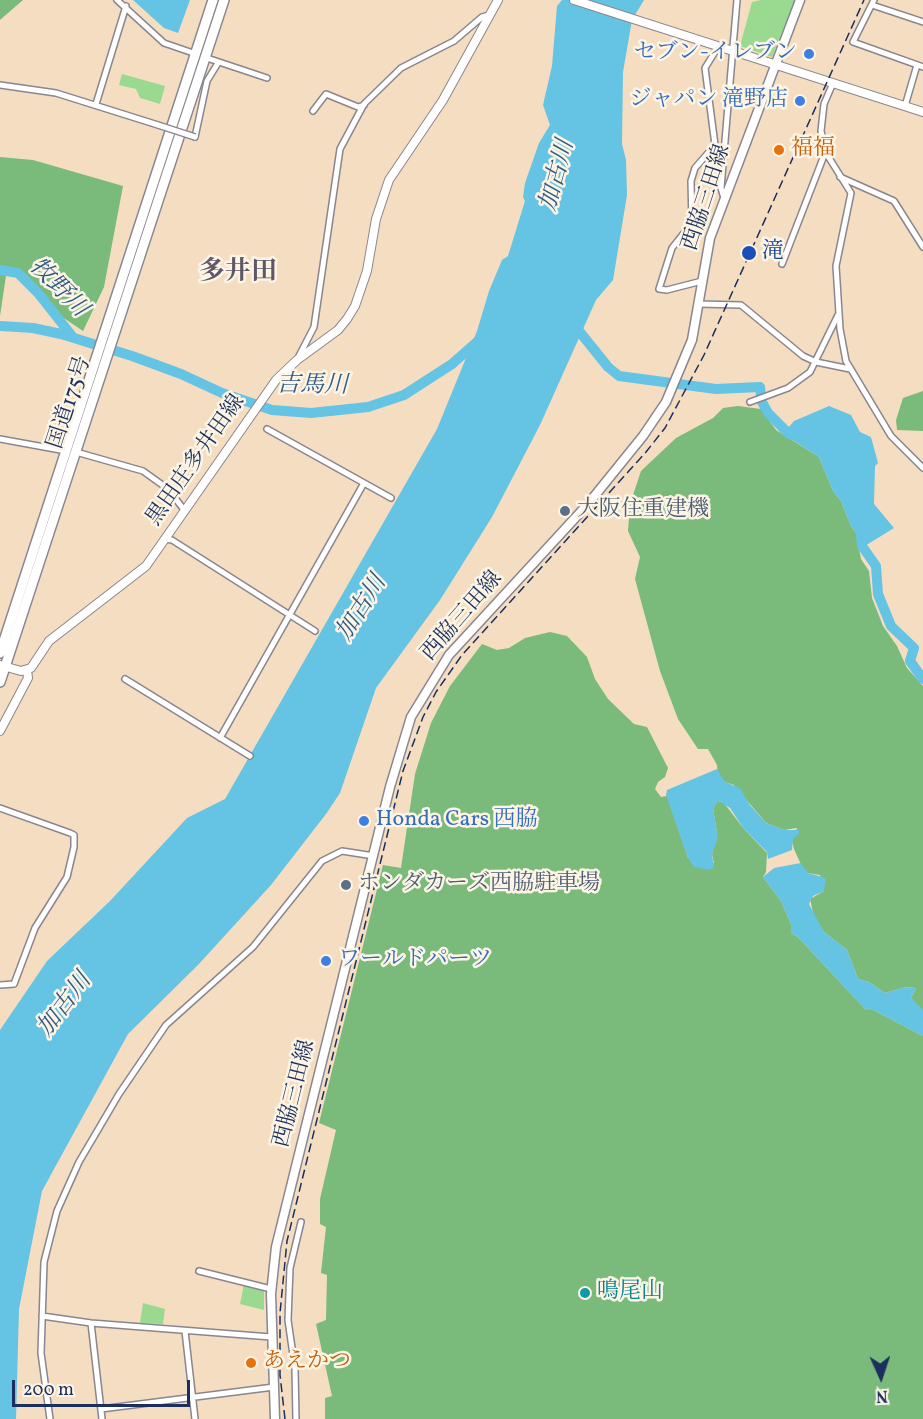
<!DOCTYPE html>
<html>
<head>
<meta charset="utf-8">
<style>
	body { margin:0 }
	#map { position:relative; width:923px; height:1419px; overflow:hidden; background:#f5ddc1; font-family:Vollkorn,serif }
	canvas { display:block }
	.north { position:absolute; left:851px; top:1347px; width:60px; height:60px; -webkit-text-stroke:4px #fcf5e5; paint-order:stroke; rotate:177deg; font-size:16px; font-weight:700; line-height:24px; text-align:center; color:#1b2f5e }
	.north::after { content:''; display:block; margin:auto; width:21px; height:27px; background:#1b2f5e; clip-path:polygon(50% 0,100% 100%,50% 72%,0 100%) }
	.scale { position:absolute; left:12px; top:1380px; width:178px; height:27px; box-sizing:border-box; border:3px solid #1b2f5e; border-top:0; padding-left:8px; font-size:18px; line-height:21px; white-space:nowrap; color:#1b2f5e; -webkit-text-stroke:4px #fcf5e5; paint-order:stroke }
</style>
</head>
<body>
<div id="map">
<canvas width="923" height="1419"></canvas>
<div class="north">N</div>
<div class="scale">200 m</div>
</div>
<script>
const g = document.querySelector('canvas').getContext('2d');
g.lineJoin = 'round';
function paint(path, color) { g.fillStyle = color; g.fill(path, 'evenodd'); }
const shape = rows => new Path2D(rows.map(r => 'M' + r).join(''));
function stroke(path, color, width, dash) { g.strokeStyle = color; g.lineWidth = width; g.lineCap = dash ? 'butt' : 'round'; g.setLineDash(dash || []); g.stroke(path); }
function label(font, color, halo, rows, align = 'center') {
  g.font = font + ' Vollkorn,"Noto Serif JP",serif'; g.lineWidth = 5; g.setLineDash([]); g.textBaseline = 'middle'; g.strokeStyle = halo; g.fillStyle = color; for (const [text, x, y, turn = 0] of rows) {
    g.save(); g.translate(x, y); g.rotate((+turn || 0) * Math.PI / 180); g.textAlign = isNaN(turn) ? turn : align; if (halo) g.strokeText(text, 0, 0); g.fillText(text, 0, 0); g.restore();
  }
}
paint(shape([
	[761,0,795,0,772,57,740,46,752,2],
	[122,74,165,86,160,104,140,98,136,89,119,85],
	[244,1284,264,1291,264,1310,240,1304],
	[143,1303,165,1309,163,1324,140,1323]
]), '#99da90');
paint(shape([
	[0,0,23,0,0,20],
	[0,157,33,160,123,186,104,287,83,331,49,308,29,284,7,269,0,316],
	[923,391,923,431,897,430,896,420,903,398],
	[738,406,761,409,776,430,819,457,833,491,841,501,851,526,856,533,861,559,869,571,872,598,883,626,897,646,907,668,923,686,923,1013,911,998,916,988,906,987,885,993,869,982,858,979,847,950,824,932,814,917,810,899,824,891,820,875,808,873,803,869,794,849,792,841,797,828,784,830,766,823,734,785,725,782,718,775,717,765,708,749,698,749,678,719,660,671,635,579,640,557,628,531,630,504,641,471,676,438,713,418,723,408],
	[550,632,567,636,587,657,595,679,608,699,634,724,647,727,668,768,665,777,658,782,655,789,661,797,667,796,688,858,714,863,712,854,717,833,713,808,718,801,724,803,744,829,767,853,766,872,763,877,781,901,791,924,791,933,799,938,866,1010,873,1010,923,1036,923,1419,325,1419,325,1398,332,1396,316,1324,326,1320,327,1275,321,1273,326,1227,320,1224,320,1199,336,1130,319,1123,383,865,401,868,415,774,431,723,450,686,482,644,497,650,509,648,525,638]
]), '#7aba7a');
paint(shape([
	[133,0,190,0,178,33,164,28],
	[562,0,644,0,632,20,623,72,622,144,626,160,627,195,613,280,596,300,540,425,492,517,440,600,376,688,340,793,326,814,271,885,198,965,128,1034,42,1191,19,1309,16,1419,0,1419,0,1030,47,961,110,901,187,818,225,799,437,429,477,331,489,291,502,260,508,256,525,201,523,197,525,183,539,143,550,125,543,105,552,66,557,6],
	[829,406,851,415,860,432,871,437,878,463,875,466,874,504,894,528,860,549,856,533,851,526,841,501,833,491,819,457,783,434,794,421],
	[717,769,725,782,740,788,750,805,766,823,784,830,799,830,799,834,793,839,792,850,768,859,767,852,744,829,730,808,719,801,713,808,718,838,712,854,714,868,708,870,694,867,688,858,666,795,667,790],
	[801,863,808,873,826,878,824,891,813,896,809,904,824,932,847,950,858,979,869,982,885,993,906,987,916,988,911,998,923,1010,923,1036,873,1010,866,1010,799,938,791,933,791,924,781,901,763,877,774,868]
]), '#65c3e3');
stroke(shape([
	[0,270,18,273,38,293,72,336],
	[575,321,579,331,608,367,619,376,716,389,760,387,761,396],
	[0,326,33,328,61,334,132,356,181,374,222,393,272,410,311,413,368,407,404,395,452,364,478,341],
	[761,400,768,413,789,434,798,436],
	[861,535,862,546,876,566,878,594,891,626,914,648,910,661,923,679]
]), '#65c3e3', 10);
const street = shape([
	[117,0,164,43,196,54],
	[874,0,853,42,923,67],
	[872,5,923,22],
	[204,57,267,78],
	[833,83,824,104,821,131,826,153,851,193,836,266,840,329,846,361,891,436,923,468],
	[0,85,56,93,158,125],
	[96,104,126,6],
	[905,106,917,65],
	[313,111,326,94,358,107,364,105],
	[195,137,207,81,218,63],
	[840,177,894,201,923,247],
	[724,198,721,188,737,0],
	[782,264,825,153],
	[702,281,667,290,659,289,672,248,692,223,691,181,695,168,715,145,705,68,718,47],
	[698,304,741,305,803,356,816,362,850,369],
	[299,356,314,327,340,149,364,104,401,68,454,41,482,17,489,15],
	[750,402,788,388,810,372,838,315],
	[267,429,391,498],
	[0,439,66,451],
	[76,452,143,471,168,489,185,511],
	[166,539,172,540,315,631],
	[125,679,250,756],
	[220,738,364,483],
	[0,808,70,833,74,835,74,847,67,877,35,928,14,984,0,985],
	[199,1271,271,1289],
	[42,1316,91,1323,271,1337],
	[91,1323,102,1419],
	[185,1331,195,1419],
	[101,1409,274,1387],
	[50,1419,41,1353,44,1262,57,1211,79,1162,119,1094,166,1025,253,947,322,861,342,851,374,856],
	[296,1419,295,1369,288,1320,290,1268,301,1222]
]);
const secondary = shape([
	[574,0,923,112],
	[0,665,21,671,31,668,49,641,146,566,276,380,297,360,338,330,347,319,355,306,367,271,376,219,389,180,443,100,498,0],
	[0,731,28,678,27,670]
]);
const primary = shape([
	[275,1419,271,1294,276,1247,390,787,411,717,449,655,588,504,643,436,666,402,692,340,710,238,800,0]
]);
const highway = shape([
	[0,653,213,0],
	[0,682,224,0]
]);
stroke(street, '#888690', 8);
stroke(secondary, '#888690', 10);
stroke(primary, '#888690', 11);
stroke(highway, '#888690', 12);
stroke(street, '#fff', 5);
stroke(secondary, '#fff', 8);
stroke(primary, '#fff', 8);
stroke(highway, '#fff', 9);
stroke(shape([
	[285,1419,280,1375,280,1313,287,1241,403,771,423,717,436,692,462,655,646,452,665,428,704,355,864,0]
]), '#1b2f5e', 1.5, [9, 4.5]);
const streetBridge = shape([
	[158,125,195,137]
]);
stroke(streetBridge, '#888690', 8, []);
stroke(streetBridge, '#fff', 5);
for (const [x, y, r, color] of [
	[809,54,6,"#3f7fe0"],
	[800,101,6,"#3f7fe0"],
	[779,150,6,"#e8710a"],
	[749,253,8,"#1a4fb4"],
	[565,511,6,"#5c6f8a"],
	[364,821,6,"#3f7fe0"],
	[346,885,6,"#5c6f8a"],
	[326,961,6,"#3f7fe0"],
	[585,1293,6,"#0f9aa8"],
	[251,1363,6,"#e8710a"]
]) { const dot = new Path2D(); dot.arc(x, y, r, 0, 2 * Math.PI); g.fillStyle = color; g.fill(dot); stroke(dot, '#fcf5e5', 2); }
label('22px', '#366cbe', '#fcf5e5', [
	["セブン-イレブン",797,54],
	["ジャパン 滝野店",788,101],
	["Honda Cars 西脇",376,821,"left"],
	["ワールドパーツ",338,961,"left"]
], 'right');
label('22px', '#c56008', '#fcf5e5', [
	["福福",791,150],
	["あえかつ",263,1363]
], 'left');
label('22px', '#1b2f5e', '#fcf5e5', [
	["西脇三田線",708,198,-72],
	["国道175号",71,403,-72],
	["黒田庄多井田線",197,461,-55],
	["西脇三田線",463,617,-49],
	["西脇三田線",296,1094,-76]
]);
label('22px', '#164399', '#fcf5e5', [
	["滝",762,253]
], 'left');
label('22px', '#4e5e75', '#fcf5e5', [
	["大阪住重建機",577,511],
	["ホンダカーズ西脇駐車場",358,885]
], 'left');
label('22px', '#0d838f', '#fcf5e5', [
	["鳴尾山",597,1293]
], 'left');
label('italic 24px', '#315b86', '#fcf5e5', [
	["加古川",559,176,-75],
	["牧野川",57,289,45],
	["吉馬川",312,387,1],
	["加古川",363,609,-58],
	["加古川",66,1006,-53]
]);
label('bold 26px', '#5f5767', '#fcf5e5', [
	["多井田",238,274]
]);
</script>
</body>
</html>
